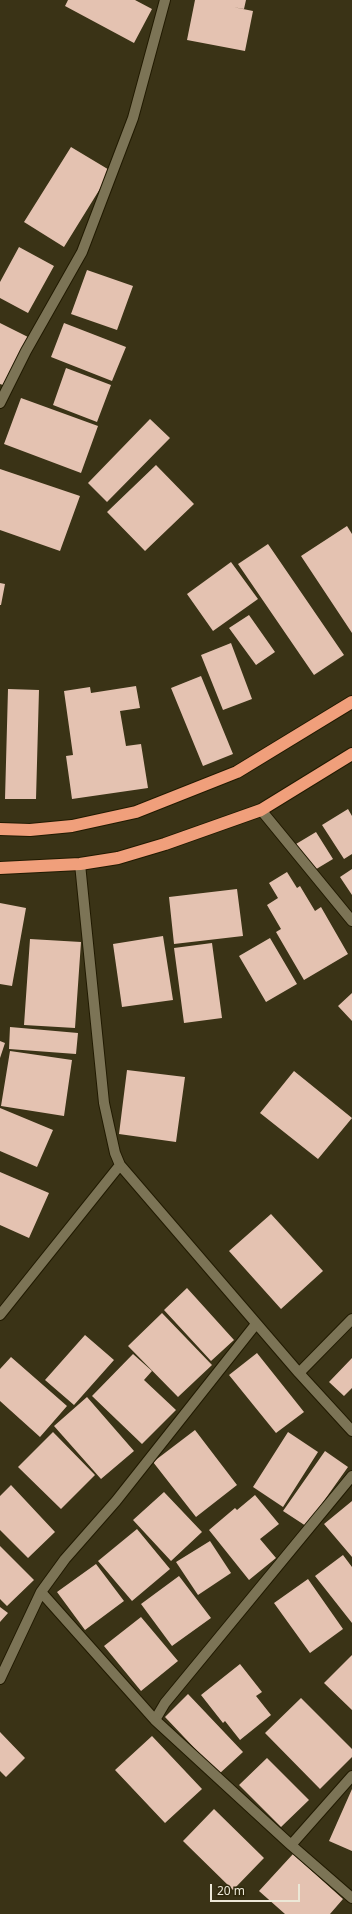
<!DOCTYPE html>
<html>
<head>
<meta charset="utf-8">
<style>
	body { margin:0 }
	#map { position:relative; width:352px; height:1914px; overflow:hidden; background:#3a3316; font-family:"Noto Sans",sans-serif }
	canvas { display:block }
	.scale { position:absolute; left:210px; top:1884px; width:90px; height:18px; box-sizing:border-box; border:2px solid #ece8d7; border-top:0; padding-left:5px; font-size:12px; line-height:14px; white-space:nowrap; color:#ece8d7; -webkit-text-stroke:3px #30290c; paint-order:stroke }
</style>
</head>
<body>
<div id="map">
<canvas width="352" height="1914"></canvas>
<div class="scale">20 m</div>
</div>
<script>
const g = document.querySelector('canvas').getContext('2d');
g.lineJoin = 'round';
function paint(path, color) { g.fillStyle = color; g.fill(path, 'evenodd'); }
const shape = rows => new Path2D(rows.map(r => 'M' + r).join(''));
function stroke(path, color, width, dash) { g.strokeStyle = color; g.lineWidth = width; g.lineCap = dash ? 'butt' : 'round'; g.setLineDash(dash || []); g.stroke(path); }
paint(shape([
	[68,0,135,0,152,9,134,43,65,6],
	[195,0,246,0,244,9,233,7,253,11,245,51,187,40],
	[71,147,111,171,64,247,24,222],
	[19,247,54,266,28,313,0,298,0,282],
	[87,270,133,286,117,330,71,314],
	[0,323,28,337,3,385,0,384],
	[64,323,126,347,112,381,51,357],
	[66,368,111,385,97,422,53,405],
	[21,398,98,426,81,473,4,444],
	[150,419,170,438,107,502,88,483],
	[156,465,194,504,145,551,107,512],
	[0,469,80,496,60,551,0,530],
	[347,526,352,534,352,633,301,556],
	[268,544,344,655,314,675,238,564],
	[231,562,258,599,213,631,187,594],
	[0,583,5,584,1,605,0,605],
	[249,615,275,652,256,665,229,628],
	[231,643,252,699,223,710,201,655],
	[201,676,233,754,203,766,171,688],
	[136,686,140,708,120,711,126,746,141,744,148,788,72,799,66,756,73,755,64,691,90,687,91,693],
	[8,689,39,690,36,799,5,799],
	[348,809,352,816,352,854,344,859,322,825],
	[316,832,333,859,313,871,296,844],
	[352,869,352,895,340,877],
	[287,872,297,888,300,886,315,911,321,907,348,954,304,980,276,932,281,929,267,905,278,898,269,883],
	[237,889,243,936,174,944,169,897],
	[0,903,26,908,12,986,0,984],
	[163,936,173,1000,122,1007,113,944],
	[270,938,297,984,266,1002,239,956],
	[30,939,81,942,75,1028,24,1025],
	[212,943,222,1018,184,1023,174,948],
	[352,993,352,1021,338,1006],
	[10,1027,78,1033,76,1054,9,1049],
	[0,1041,5,1043,0,1058],
	[10,1051,72,1060,64,1116,1,1106],
	[127,1070,185,1077,176,1142,119,1134],
	[294,1071,352,1118,318,1159,260,1113],
	[0,1108,53,1130,37,1167,0,1151],
	[0,1172,49,1193,29,1238,0,1225],
	[271,1214,323,1271,281,1309,229,1251],
	[187,1288,234,1340,211,1361,164,1310],
	[162,1313,212,1365,178,1397,128,1346],
	[85,1335,114,1360,74,1405,45,1380],
	[257,1353,304,1412,276,1433,229,1375],
	[133,1354,152,1371,144,1380,176,1410,142,1444,92,1396],
	[11,1357,67,1406,40,1437,0,1401,0,1369],
	[352,1358,352,1388,344,1396,329,1382],
	[87,1397,134,1451,101,1479,54,1426],
	[195,1430,237,1485,196,1517,153,1462],
	[53,1432,95,1475,61,1509,18,1467],
	[288,1432,318,1452,283,1507,253,1487],
	[325,1451,348,1467,306,1526,283,1511],
	[11,1485,55,1532,28,1558,0,1530,0,1496],
	[164,1492,202,1532,171,1561,133,1520],
	[255,1495,279,1524,260,1539,276,1558,249,1580,209,1530,235,1508,237,1510],
	[352,1501,352,1557,324,1524],
	[137,1529,170,1569,132,1601,98,1561],
	[210,1541,231,1573,198,1595,176,1562],
	[0,1546,34,1580,7,1606,0,1599],
	[343,1555,352,1567,352,1623,315,1576],
	[96,1564,124,1601,85,1630,57,1592],
	[179,1576,211,1618,172,1646,141,1604],
	[308,1579,343,1629,310,1653,274,1603],
	[0,1607,8,1613,0,1622],
	[141,1617,178,1661,141,1691,104,1646],
	[352,1655,352,1710,324,1683],
	[240,1664,262,1692,256,1696,271,1715,240,1740,225,1721,223,1723,201,1695],
	[188,1694,243,1752,219,1774,165,1717],
	[301,1698,352,1749,352,1757,320,1789,265,1733],
	[0,1732,25,1758,6,1777,0,1771],
	[152,1736,202,1789,165,1823,115,1770],
	[267,1758,309,1800,281,1827,239,1785],
	[352,1789,352,1851,329,1841],
	[214,1809,264,1858,233,1890,183,1841],
	[293,1854,343,1899,330,1914,285,1914,259,1891]
]), '#e4c2b1');
const minor = shape([
	[0,403,26,351,82,252,133,118,165,0],
	[261,810,352,921],
	[80,864,104,1103,115,1153,120,1165,299,1373,352,1431],
	[0,1315,120,1165],
	[299,1373,352,1319],
	[352,1476,165,1703,155,1720,291,1845,352,1898],
	[41,1592,155,1720],
	[0,1679,41,1592,65,1559,116,1501,256,1324],
	[291,1845,352,1776]
]);
const highway = shape([
	[0,829,30,830,72,826,136,812,237,772,352,702],
	[0,868,80,864,118,858,165,844,261,810,352,754]
]);
stroke(minor, '#211a00', 12);
stroke(highway, '#211a00', 14);
stroke(minor, '#7c7456', 10);
stroke(highway, '#f09f7b', 12);
</script>
</body>
</html>
